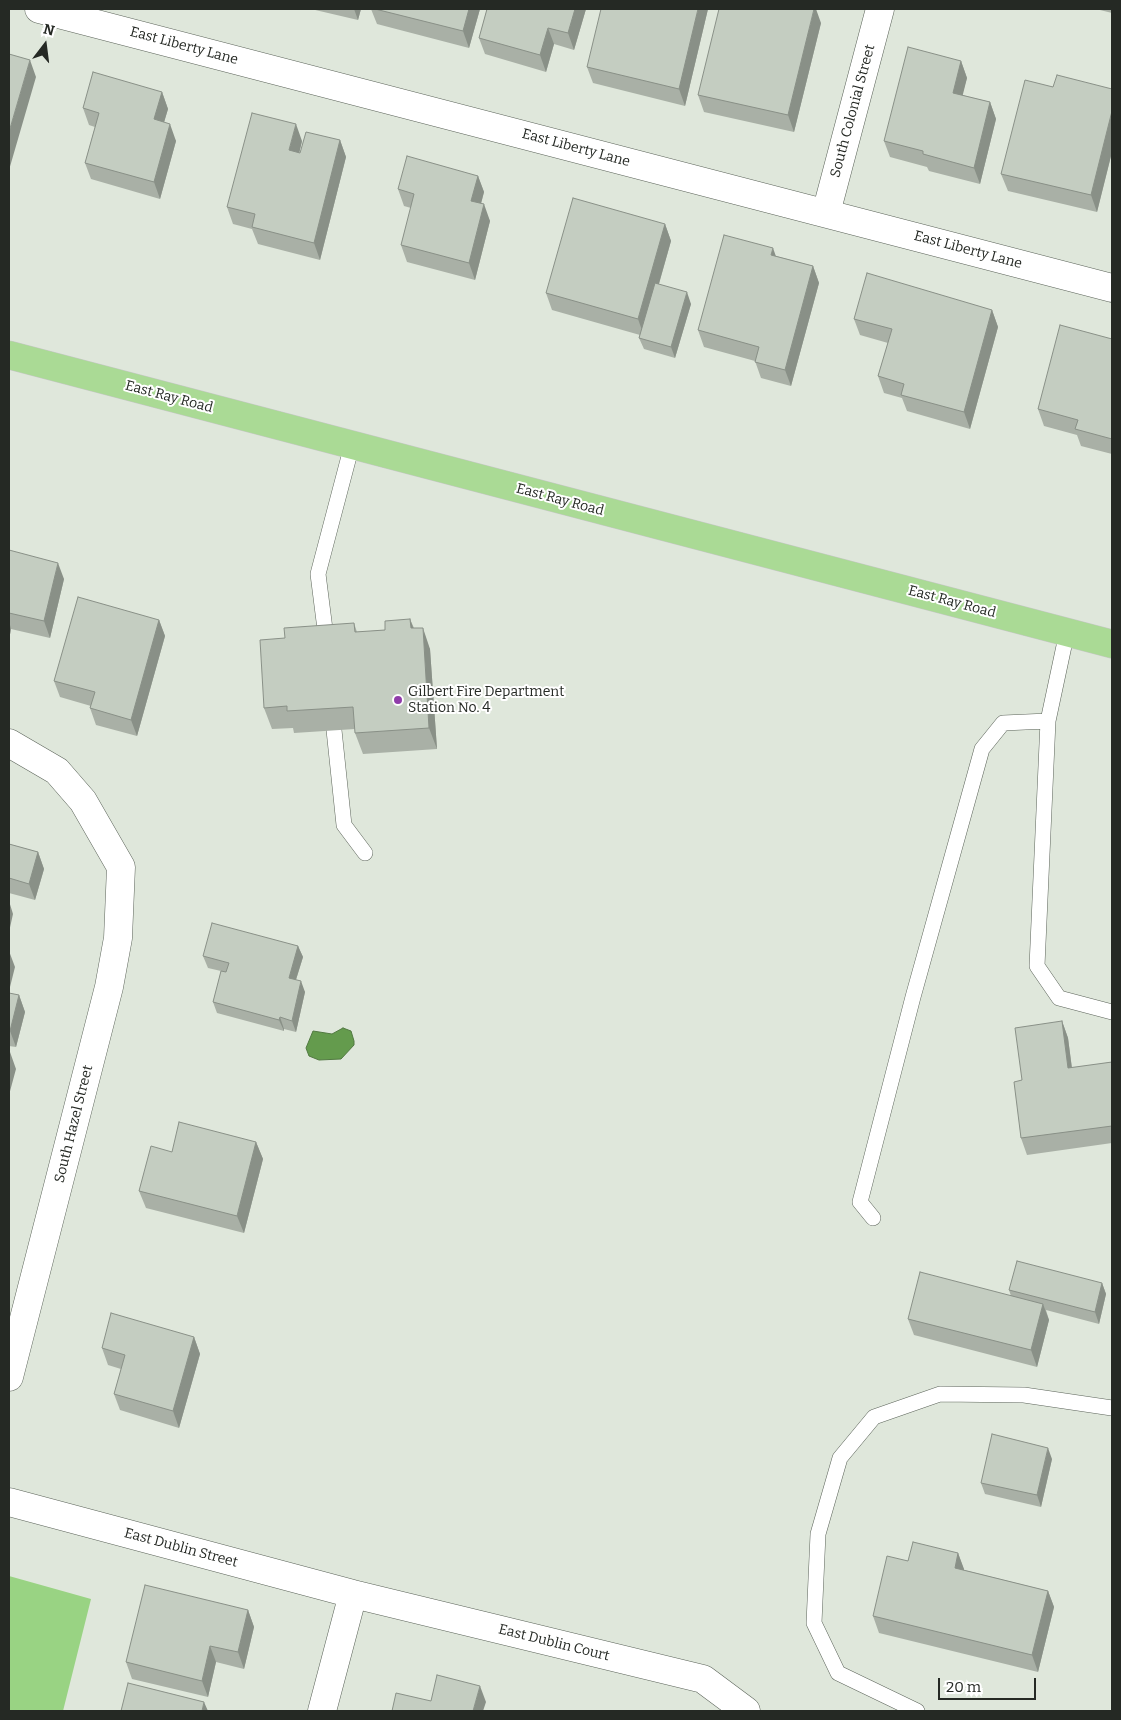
<!DOCTYPE html>
<html>
<head>
<meta charset="utf-8">
<style>
	body { margin:0 }
	#map { position:relative; width:1121px; height:1720px; overflow:hidden; background:#dfe7db; font-family:Bitter,serif }
	canvas { display:block }
	.frame { position:absolute; inset:0; border:10px solid #252924; pointer-events:none }
	.north { position:absolute; left:20px; top:20px; width:50px; height:50px; -webkit-text-stroke:4px #fff; paint-order:stroke; rotate:15deg; font-size:14px; font-weight:700; line-height:20px; text-align:center; color:#252924 }
	.north::after { content:''; display:block; margin:auto; width:18px; height:22px; background:#252924; clip-path:polygon(50% 0,100% 100%,50% 72%,0 100%) }
	.scale { position:absolute; left:938px; top:1678px; width:98px; height:22px; box-sizing:border-box; border:2px solid #252924; border-top:0; padding-left:6px; font-size:15px; line-height:18px; white-space:nowrap; color:#252924; -webkit-text-stroke:4px #fff; paint-order:stroke }
</style>
</head>
<body>
<div id="map">
<canvas width="1121" height="1720"></canvas>
<div class="frame"></div>
<div class="north">N</div>
<div class="scale">20 m</div>
</div>
<script>
const g = document.querySelector('canvas').getContext('2d');
g.lineJoin = 'round';
function paint(path, color) { g.fillStyle = color; g.fill(path, 'evenodd'); }
const shape = rows => new Path2D(rows.map(r => 'M' + r).join(''));
function stroke(path, color, width, dash) { g.strokeStyle = color; g.lineWidth = width; g.lineCap = dash ? 'butt' : 'round'; g.setLineDash(dash || []); g.stroke(path); }
function label(font, color, halo, rows, align = 'center') {
  g.font = font + ' Bitter,serif'; g.lineWidth = 4; g.setLineDash([]); g.textBaseline = 'middle'; g.strokeStyle = halo; g.fillStyle = color; for (const [text, x, y, turn = 0] of rows) {
    g.save(); g.translate(x, y); g.rotate((+turn || 0) * Math.PI / 180); g.textAlign = isNaN(turn) ? turn : align; if (halo) g.strokeText(text, 0, 0); g.fillText(text, 0, 0); g.restore();
  }
}
paint(shape([
	[9,1576,91,1599,63,1711,9,1711]
]), '#99d383');
const water = shape([
	[343,1028,351,1031,354,1041,354,1045,341,1059,319,1060,309,1056,306,1048,313,1031,332,1034,343,1028]
]);
paint(water, '#649b4d');
stroke(water, '#517941', 1);
const lane = shape([
	[1067,632,1048,721,1037,966,1059,998,1112,1012],
	[327,645,318,574,352,445],
	[334,730,344,825,365,853],
	[873,1218,860,1202,913,997,982,749,1003,723,1048,721],
	[917,1711,838,1673,814,1623,818,1534,840,1458,874,1417,940,1394,1024,1395,1112,1408]
]);
const street = shape([
	[39,9,1112,288],
	[826,213,880,9],
	[9,743,57,771,83,801,121,867,118,938,109,987,9,1377],
	[9,1502,353,1594,703,1679,746,1711],
	[322,1711,353,1594]
]);
const primary = shape([
	[9,355,1112,644]
]);
stroke(lane, '#5c645a', 16);
stroke(street, '#5c645a', 29);
stroke(primary, '#c6c7c6', 29);
stroke(lane, '#fff', 15);
stroke(street, '#fff', 28);
stroke(primary, '#aada95', 28);
paint(shape([
	[311,9,361,9,358,20],
	[371,9,480,9,469,48,377,24],
	[487,9,586,9,574,50,554,44,546,72,485,54,479,38],
	[708,9,685,106,593,83,587,67],
	[1096,9,1112,9,1112,13],
	[821,23,794,132,704,112,698,95],
	[961,61,967,78,962,95,990,102,996,119,980,184,929,171,927,167,890,157,884,141],
	[1053,87,1112,89,1112,152,1097,212,1008,191,1001,174],
	[162,92,168,109,164,122,176,141,160,199,91,179,85,163,95,127,89,125,83,108],
	[340,140,346,157,320,260,258,244,252,229,233,224,227,207,302,141,299,153,300,153],
	[478,176,484,192,481,204,490,221,475,280,407,262,401,245,411,208,404,206,398,189],
	[665,224,671,241,659,284,691,304,675,358,644,349,639,338,640,335,552,310,546,293],
	[776,256,813,266,819,283,791,386,761,378,755,361,704,347,698,330],
	[992,310,998,327,970,429,907,411,902,398,884,393,878,376,888,343,860,335,854,319],
	[1112,339,1112,454,1081,446,1077,435,1044,426,1038,409],
	[9,550,64,579,50,638,11,629,9,640],
	[410,619,414,628,430,649,437,749,363,754,355,733,355,729,294,733,293,728,272,729,264,708,354,623,357,632,385,630],
	[159,620,165,636,137,736,96,725,90,708,91,706,60,697,54,681],
	[9,844,38,852,44,869,35,900,9,893],
	[298,946,303,957,296,980,305,992,296,1032,284,1029,284,1031,217,1013,213,1002,221,971,208,968,203,956],
	[9,993,19,995,25,1012,16,1047,9,1046],
	[1062,1021,1068,1038,1072,1068,1112,1062,1112,1143,1027,1155,1021,1138,1022,1080],
	[256,1142,263,1159,244,1233,146,1208,139,1191,172,1152],
	[1102,1283,1106,1294,1099,1324,1046,1310,1049,1320,1037,1367,914,1335,908,1319,1011,1296,1009,1290],
	[194,1337,200,1354,179,1428,120,1410,114,1394,121,1369,108,1365,102,1348],
	[1052,1459,1041,1507,985,1494,981,1483],
	[958,1553,964,1570,1048,1591,1054,1607,1038,1672,879,1633,873,1616,908,1561],
	[248,1610,254,1627,244,1669,216,1662,208,1697,132,1679,126,1662]
]), '#a9b0a6');
paint(shape([
	[354,9,361,9,358,20],
	[469,9,480,9,469,48,463,31],
	[575,9,586,9,574,50,568,33],
	[698,9,708,9,685,106,679,89],
	[814,9,816,9,821,23,794,132,788,115],
	[548,28,554,44,546,72,540,55],
	[30,60,36,77,9,170,9,132],
	[961,61,967,78,959,110,953,93],
	[162,92,168,109,160,136,154,119],
	[990,102,996,119,980,184,974,168],
	[1112,111,1112,152,1097,212,1091,195],
	[170,124,176,141,160,199,154,182],
	[296,124,302,141,296,167,289,150],
	[340,140,346,157,320,260,314,243],
	[478,176,484,192,477,218,471,201],
	[484,204,490,221,475,280,469,263],
	[665,224,671,241,644,336,638,319],
	[773,248,779,265,771,255],
	[813,266,819,283,791,386,785,370],
	[687,292,691,304,675,358,671,347],
	[992,310,998,327,970,429,964,412],
	[58,563,64,579,50,638,44,621],
	[410,619,418,641,411,628],
	[159,620,165,636,137,736,131,720],
	[9,621,11,629,9,640],
	[423,628,430,649,437,749,429,728],
	[38,852,44,869,35,900,29,884],
	[9,901,13,914,9,932],
	[298,946,303,957,293,989,289,978],
	[9,951,15,967,9,991],
	[301,981,305,992,296,1032,292,1021],
	[19,995,25,1012,16,1047,10,1031],
	[280,1017,284,1029,284,1031,279,1020],
	[1062,1021,1068,1038,1074,1085,1068,1068],
	[10,1052,16,1069,9,1095,9,1056],
	[256,1142,263,1159,244,1233,237,1216],
	[1102,1283,1106,1294,1099,1324,1095,1312],
	[1043,1304,1049,1320,1037,1367,1031,1350],
	[194,1337,200,1354,179,1428,173,1411],
	[1048,1448,1052,1459,1041,1507,1037,1495],
	[958,1553,964,1569,961,1585,955,1568],
	[1048,1591,1054,1607,1038,1672,1032,1655],
	[248,1610,254,1627,244,1669,238,1652],
	[210,1646,216,1662,208,1697,202,1681],
	[480,1686,486,1702,483,1711,473,1711],
	[204,1702,208,1711,202,1711]
]), '#899087');
const building = shape([
	[375,9,469,9,463,31,375,9],
	[487,9,575,9,568,33,548,28,540,55,479,38,487,9],
	[601,9,698,9,679,89,587,67,601,9],
	[719,9,814,9,788,115,698,95,719,9],
	[908,47,961,61,953,93,990,102,974,168,923,154,923,151,884,141,908,47],
	[9,54,30,60,9,132,9,54],
	[93,72,162,92,154,119,170,124,154,182,85,163,99,113,83,108,93,72],
	[1057,75,1112,89,1112,111,1091,195,1001,174,1025,80,1053,87,1057,75],
	[252,113,296,124,289,150,300,153,306,132,340,140,314,243,252,227,255,214,227,207,252,113],
	[407,156,478,176,471,201,484,204,469,263,401,245,414,194,398,189,407,156],
	[573,198,665,224,638,319,546,293,573,198],
	[724,235,773,248,771,255,813,266,785,370,755,362,759,347,698,330,724,235],
	[867,273,992,310,964,412,901,395,904,384,878,376,892,329,854,319,867,273],
	[655,283,687,292,671,347,639,338,655,283],
	[1060,325,1112,339,1112,439,1075,429,1078,420,1038,409,1060,325],
	[9,550,58,563,44,621,9,613,9,550],
	[78,597,159,620,131,720,90,708,95,692,54,681,78,597],
	[410,619,411,628,423,628,429,728,355,733,353,707,287,711,287,706,264,708,260,640,285,638,284,628,354,623,355,632,385,630,385,621,410,619],
	[9,844,38,852,29,884,9,878,9,844],
	[212,923,298,946,289,978,301,981,292,1021,280,1017,279,1020,213,1002,221,971,226,972,229,963,203,956,212,923],
	[9,993,19,995,10,1031,9,1030,9,993],
	[1062,1021,1068,1068,1112,1062,1112,1126,1021,1138,1014,1082,1022,1080,1015,1028,1062,1021],
	[179,1122,256,1142,237,1216,139,1191,151,1146,172,1152,179,1122],
	[1017,1261,1102,1283,1095,1312,1009,1290,1017,1261],
	[920,1272,1043,1304,1031,1350,908,1319,920,1272],
	[111,1313,194,1337,173,1411,114,1394,125,1355,102,1348,111,1313],
	[992,1434,1048,1448,1037,1495,981,1483,992,1434],
	[913,1542,958,1553,955,1568,1048,1591,1032,1655,873,1616,887,1556,908,1561,913,1542],
	[145,1585,248,1610,238,1652,210,1646,202,1681,126,1662,145,1585],
	[437,1675,480,1686,473,1711,392,1711,396,1693,431,1701,437,1675],
	[128,1683,204,1702,202,1711,121,1711,128,1683]
]);
paint(building, '#c4cdc1');
stroke(building, '#899087', 1);
for (const [x, y, r, color] of [
	[398,700,5,"#903caa"]
]) { const dot = new Path2D(); dot.arc(x, y, r, 0, 2 * Math.PI); g.fillStyle = color; g.fill(dot); stroke(dot, '#fff', 2); }
label('14px', '#252924', '#fff', [
	["East Liberty Lane",184,46,15],
	["South Colonial Street",853,111,-75],
	["East Liberty Lane",576,148,15],
	["East Liberty Lane",968,250,15],
	["East Ray Road",169,397,15],
	["East Ray Road",560,500,15],
	["East Ray Road",952,602,15],
	["South Hazel Street",74,1124,-76],
	["East Dublin Street",181,1548,15],
	["East Dublin Court",554,1643,14]
]);
label('14px', '#252924', '#fff', [
	["Gilbert Fire Department",408,692],
	["Station No. 4",408,708]
], 'left');
</script>
</body>
</html>
